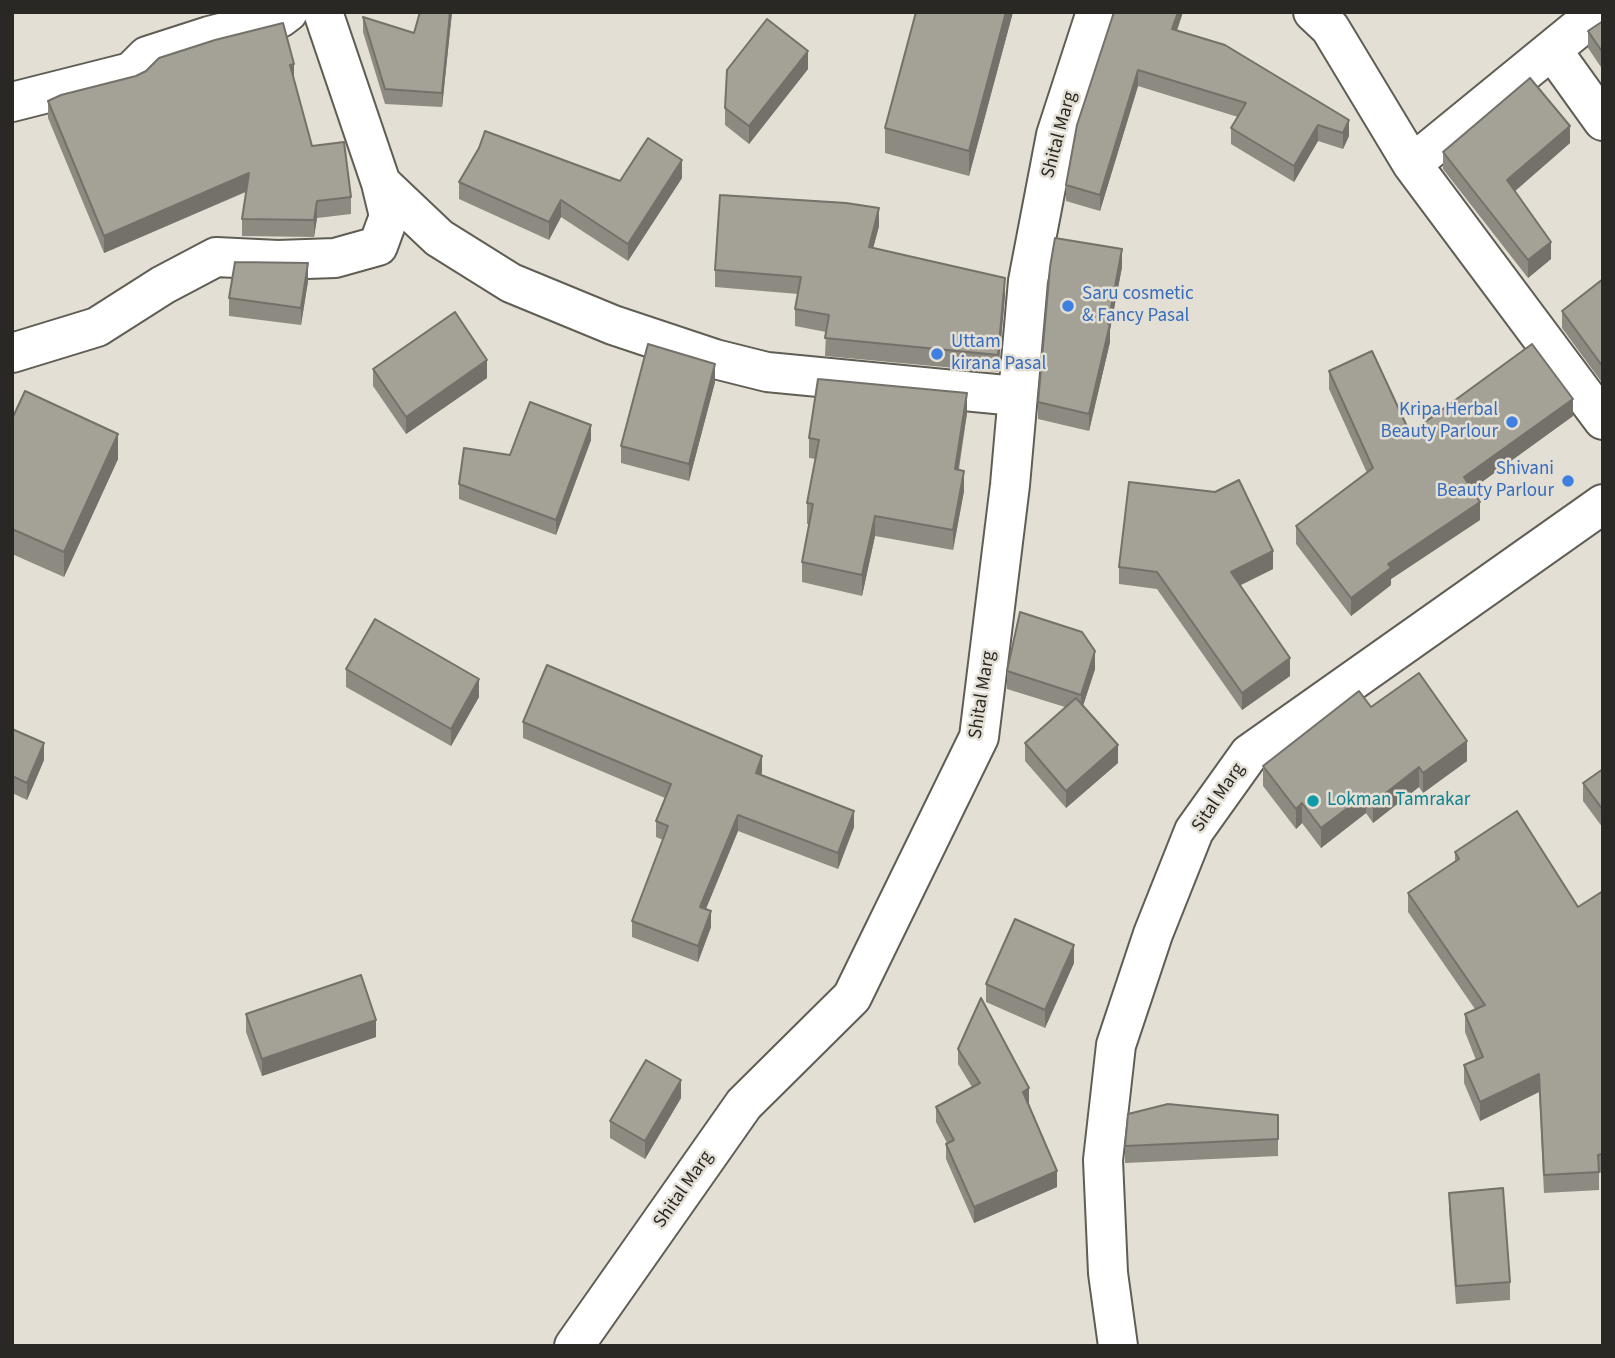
<!DOCTYPE html>
<html>
<head>
<meta charset="utf-8">
<style>
	body { margin:0 }
	#map { position:relative; width:1615px; height:1358px; overflow:hidden; background:#e3dfd5; font-family:"Source Sans 3",sans-serif }
	canvas { display:block }
	.frame { position:absolute; inset:0; border:14px solid #2a2824; pointer-events:none }
</style>
</head>
<body>
<div id="map">
<canvas width="1615" height="1358"></canvas>
<div class="frame"></div>
</div>
<script>
const g = document.querySelector('canvas').getContext('2d');
g.lineJoin = 'round';
const shape = rows => new Path2D(rows.map(r => 'M' + r).join(''));
function stroke(path, color, width, dash) { g.strokeStyle = color; g.lineWidth = width; g.lineCap = dash ? 'butt' : 'round'; g.setLineDash(dash || []); g.stroke(path); }
function paint(path, color) { g.fillStyle = color; g.fill(path, 'evenodd'); }
function label(font, color, halo, rows, align = 'center') {
  g.font = font + ' "Source Sans 3",sans-serif'; g.lineWidth = 5; g.setLineDash([]); g.textBaseline = 'middle'; g.strokeStyle = halo; g.fillStyle = color; for (const [text, x, y, turn = 0] of rows) {
    g.save(); g.translate(x, y); g.rotate((+turn || 0) * Math.PI / 180); g.textAlign = isNaN(turn) ? turn : align; if (halo) g.strokeText(text, 0, 0); g.fillText(text, 0, 0); g.restore();
  }
}
const street = shape([
	[323,12,381,183,439,238,511,283,613,325,715,359,767,372,1016,396],
	[1313,12,1330,28,1412,164,1603,420],
	[1552,50,1603,121],
	[12,102,131,72,147,56,209,36,280,18,288,12],
	[1412,164,1598,12],
	[12,353,97,327,163,285,216,257,278,260,335,258,378,246,389,216,381,183],
	[574,1346,744,1104,852,997,979,737,1010,485,1028,281,1056,135,1096,12],
	[1118,1346,1108,1273,1103,1160,1116,1045,1153,934,1194,831,1249,754,1603,504]
]);
stroke(street, '#605d54', 42);
stroke(street, '#fff', 38);
paint(shape([
	[452,12,442,107,385,104,363,32,363,17,414,33],
	[1013,12,969,176,885,153,885,128],
	[1114,12,1183,12,1177,30,1349,136,1343,149,1318,141,1294,182,1231,144,1231,128,1238,117,1138,86,1100,211,1066,201,1066,185],
	[1603,21,1603,70,1588,48,1588,31],
	[808,69,749,144,725,125,725,108],
	[294,81,312,146,351,197,351,214,317,218,314,237,242,236,242,219,246,192,104,253,48,118,48,101],
	[1570,143,1515,191,1551,259,1528,278,1443,169,1443,152],
	[682,178,628,261,561,217,549,240,459,199,459,182,620,181],
	[879,226,873,248,1005,296,998,372,825,356,826,332,795,326,795,309,798,294,715,287,715,270],
	[1122,267,1110,330,1110,342,1089,431,1038,419,1038,402],
	[1603,279,1603,384,1562,328,1562,311],
	[308,281,301,325,229,316,229,298],
	[373,369,487,378,406,434,373,386],
	[1329,371,1410,433,1573,416,1472,489,1480,520,1391,579,1391,585,1351,616,1296,544,1296,526,1367,473,1329,389],
	[715,382,689,481,621,463,621,446],
	[967,413,959,469,964,491,953,550,875,536,862,596,802,582,802,562,809,524,807,524,807,503,816,459,809,458,809,438],
	[12,419,118,459,64,577,12,554],
	[591,440,556,535,459,499,459,484,510,455],
	[1119,567,1273,569,1240,585,1290,676,1242,710,1157,589,1119,584],
	[346,669,479,697,451,746,346,687],
	[1095,669,1083,706,1118,763,1066,808,1025,761,1025,743,1065,707,1007,689,1007,671],
	[1371,707,1467,761,1423,793,1419,787,1373,823,1366,813,1321,848,1302,823,1296,829,1263,786,1263,766],
	[523,722,762,772,761,775,854,827,838,869,738,831,706,909,711,927,698,962,632,937,632,921,663,840,656,837,656,821,665,798,523,738],
	[12,729,44,760,27,800,12,793],
	[1603,769,1603,828,1583,801,1583,783],
	[1455,852,1578,907,1603,891,1603,1172,1599,1173,1599,1190,1544,1193,1539,1092,1480,1121,1464,1083,1464,1065,1476,1060,1465,1032,1465,1014,1475,1009,1408,912,1408,893,1455,861],
	[1074,963,1045,1028,986,1002,986,984],
	[246,1014,376,1037,262,1076,246,1032],
	[958,1049,1029,1104,1057,1187,974,1223,946,1159,946,1144,947,1143,936,1122,936,1107,972,1087,958,1064],
	[681,1098,645,1159,610,1138,610,1121],
	[1278,1115,1278,1156,1125,1163,1125,1143],
	[1449,1193,1510,1282,1510,1300,1456,1304,1449,1210]
]), '#8d8a82');
paint(shape([
	[450,12,452,12,442,107,442,93],
	[1006,12,1013,12,969,176,969,151],
	[1178,12,1183,12,1172,45,1172,29],
	[808,51,808,69,749,144,749,126],
	[294,64,294,81,290,65],
	[1138,70,1138,86,1100,211,1100,195],
	[1349,120,1349,136,1343,149,1343,133],
	[1318,125,1318,141,1294,182,1294,166],
	[1570,126,1570,143,1507,198,1507,180],
	[682,160,682,178,628,261,628,244],
	[249,173,249,190,104,253,104,236],
	[561,200,561,217,549,240,549,222],
	[317,201,317,218,314,237,314,220],
	[879,208,879,226,869,264,869,247],
	[1551,242,1551,259,1528,278,1528,260],
	[1122,249,1122,267,1110,330,1110,342,1089,431,1089,414],
	[308,263,308,281,301,325,301,308],
	[1005,278,1005,296,998,372,998,355],
	[487,360,487,378,406,434,406,417],
	[715,364,715,382,689,481,689,464],
	[967,393,967,413,955,489,955,469],
	[1573,399,1573,416,1464,495,1464,477],
	[591,425,591,440,556,535,556,520],
	[118,434,118,459,64,577,64,552],
	[964,471,964,491,953,550,953,530],
	[1480,502,1480,520,1391,579,1391,585,1351,616,1351,598,1388,564],
	[875,516,875,536,862,596,862,575],
	[1273,551,1273,569,1231,590,1231,572],
	[1095,651,1095,669,1081,712,1081,695],
	[1290,658,1290,676,1242,710,1242,693],
	[479,679,479,697,451,746,451,729],
	[1467,741,1467,761,1423,793,1423,773],
	[44,743,44,760,27,800,27,783],
	[1118,745,1118,763,1066,808,1066,791],
	[762,756,762,772,756,789,756,773],
	[1419,767,1419,787,1373,823,1373,803],
	[1366,794,1366,813,1321,848,1321,828],
	[1302,803,1302,823,1296,829,1296,809],
	[854,811,854,827,838,869,838,853],
	[738,815,738,831,700,923,700,907],
	[711,911,711,927,698,962,698,946],
	[1074,945,1074,963,1045,1028,1045,1010],
	[376,1020,376,1037,262,1076,262,1059],
	[1539,1074,1539,1092,1480,1121,1480,1102],
	[681,1080,681,1098,645,1159,645,1141],
	[1029,1088,1029,1104,1023,1107,1023,1092],
	[1057,1171,1057,1187,974,1223,974,1207]
]), '#73716a');
const building = shape([
	[420,12,450,12,442,93,385,89,363,17,414,33,420,12],
	[916,12,1006,12,969,151,885,128,916,12],
	[1114,12,1178,12,1172,29,1225,45,1349,120,1343,133,1318,125,1294,166,1231,128,1246,103,1138,70,1100,195,1066,185,1077,125,1114,12],
	[767,19,808,51,749,126,725,108,727,70,767,19],
	[1603,21,1603,53,1588,31,1603,21],
	[283,23,294,64,290,65,312,146,344,142,351,197,317,201,314,220,242,219,249,173,104,236,48,101,61,95,136,76,146,71,159,58,215,40,283,23],
	[1530,78,1570,126,1507,180,1551,242,1528,260,1443,152,1530,78],
	[485,131,620,181,648,138,682,160,628,244,561,200,549,222,459,182,479,148,485,131],
	[720,195,846,203,879,208,869,247,1005,278,998,355,825,338,829,315,795,309,801,277,715,270,720,195],
	[1055,238,1122,249,1108,324,1110,324,1089,414,1038,402,1050,267,1055,238],
	[235,262,308,263,301,308,229,298,235,262],
	[1603,279,1603,367,1562,311,1603,279],
	[455,312,487,360,406,417,373,369,455,312],
	[648,344,715,364,689,464,621,446,648,344],
	[1532,344,1573,399,1464,477,1480,502,1388,564,1391,568,1351,598,1296,526,1373,468,1329,371,1372,351,1410,433,1532,344],
	[818,379,967,393,955,469,964,471,953,530,875,516,862,575,802,562,813,504,807,503,819,440,809,438,818,379],
	[25,391,118,434,64,552,12,529,12,419,25,391],
	[530,402,591,425,556,520,459,484,464,448,510,455,530,402],
	[1239,480,1273,551,1231,572,1290,658,1242,693,1157,572,1119,567,1129,482,1215,492,1239,480],
	[1020,612,1082,632,1095,651,1081,695,1007,671,1020,612],
	[375,619,479,679,451,729,346,669,375,619],
	[547,665,762,756,756,773,854,811,838,853,738,815,700,907,711,911,698,946,632,921,668,826,656,821,671,784,523,722,547,665],
	[1419,673,1467,741,1423,773,1419,767,1373,803,1366,794,1321,828,1302,803,1296,809,1263,766,1359,691,1371,707,1419,673],
	[1076,698,1118,745,1066,791,1025,743,1076,698],
	[12,729,44,743,27,783,12,776,12,729],
	[1603,769,1603,810,1583,783,1603,769],
	[1517,811,1578,907,1603,891,1603,1154,1598,1155,1599,1172,1544,1175,1539,1074,1480,1102,1464,1065,1483,1057,1465,1014,1485,1005,1408,893,1459,859,1455,852,1517,811],
	[1015,919,1074,945,1045,1010,986,984,1015,919],
	[361,975,376,1020,262,1059,246,1014,361,975],
	[981,998,1029,1088,1023,1092,1057,1171,974,1207,946,1144,954,1140,936,1107,980,1083,958,1049,981,998],
	[646,1060,681,1080,645,1141,610,1121,646,1060],
	[1168,1104,1278,1115,1278,1139,1125,1146,1128,1114,1168,1104],
	[1503,1188,1510,1282,1456,1286,1449,1193,1503,1188]
]);
paint(building, '#a4a197');
stroke(building, '#73716a', 2);
for (const [x, y, r, color] of [
	[1068,306,7,"#3f7fe0"],
	[937,354,7,"#3f7fe0"],
	[1512,422,7,"#3f7fe0"],
	[1568,481,7,"#3f7fe0"],
	[1313,801,7,"#0f9aa8"]
]) { const dot = new Path2D(); dot.arc(x, y, r, 0, 2 * Math.PI); g.fillStyle = color; g.fill(dot); stroke(dot, '#e3dfd5', 2.5); }
label('19px', '#2a2824', '#e3dfd5', [
	["Shital Marg",1060,135,-75],
	["Shital Marg",983,695,-81],
	["Sital Marg",1219,798,-56],
	["Shital Marg",684,1190,-55]
]);
label('19px', '#366cbe', '#e3dfd5', [
	["Saru cosmetic",1082,295],
	["& Fancy Pasal",1082,317],
	["Uttam",951,343],
	["kirana Pasal",951,365],
	["Kripa Herbal",1498,411,"right"],
	["Beauty Parlour",1498,433,"right"],
	["Shivani",1554,470,"right"],
	["Beauty Parlour",1554,492,"right"]
], 'left');
label('19px', '#0d838f', '#e3dfd5', [
	["Lokman Tamrakar",1327,801]
], 'left');
</script>
</body>
</html>
